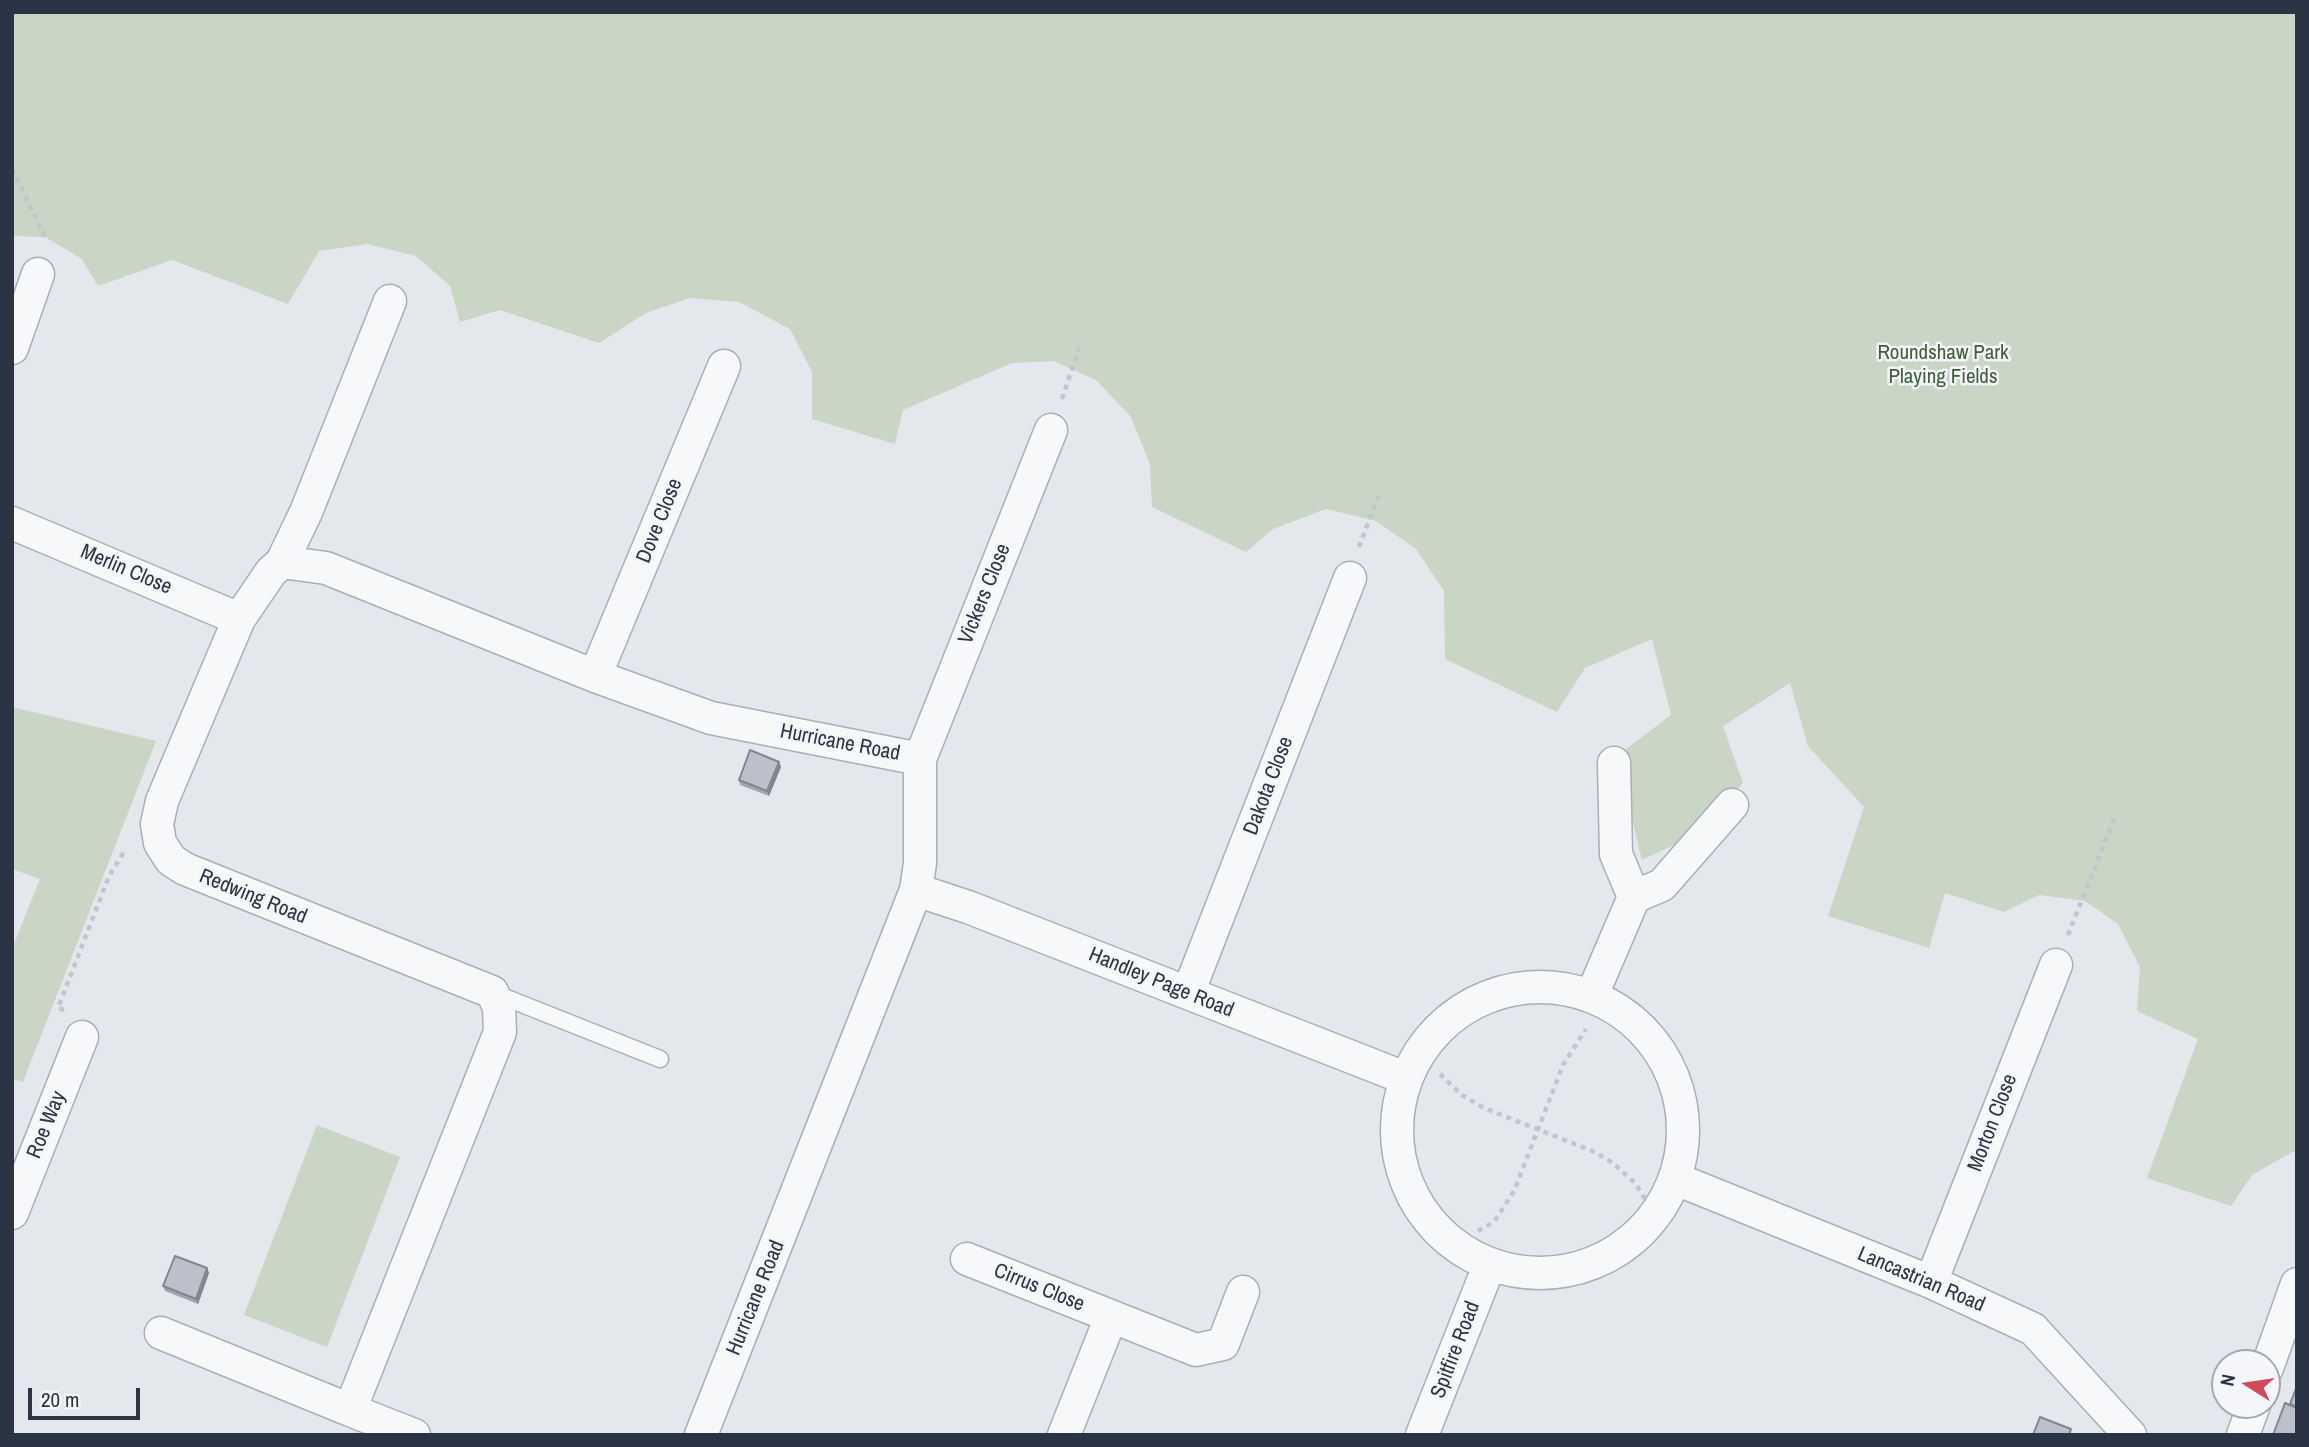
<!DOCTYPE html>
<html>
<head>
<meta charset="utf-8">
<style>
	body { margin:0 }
	#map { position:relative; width:2309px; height:1447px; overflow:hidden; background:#e4e7ec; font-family:"Archivo Narrow",sans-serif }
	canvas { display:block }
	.frame { position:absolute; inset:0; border:14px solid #2b3445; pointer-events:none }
	.north { position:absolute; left:2211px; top:1349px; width:70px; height:70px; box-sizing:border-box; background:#f4f6f9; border:2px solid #a4a8b1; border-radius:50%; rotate:282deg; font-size:19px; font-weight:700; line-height:28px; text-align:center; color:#2b3445 }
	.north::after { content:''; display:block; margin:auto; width:24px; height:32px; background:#d1495b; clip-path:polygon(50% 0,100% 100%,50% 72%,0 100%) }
	.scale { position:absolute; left:28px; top:1388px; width:112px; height:32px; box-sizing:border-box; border:4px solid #2b3445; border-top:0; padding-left:9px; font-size:21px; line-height:24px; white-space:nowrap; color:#2b3445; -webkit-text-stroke:5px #f4f6f9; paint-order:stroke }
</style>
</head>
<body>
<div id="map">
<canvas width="2309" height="1447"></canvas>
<div class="frame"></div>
<div class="north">N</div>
<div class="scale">20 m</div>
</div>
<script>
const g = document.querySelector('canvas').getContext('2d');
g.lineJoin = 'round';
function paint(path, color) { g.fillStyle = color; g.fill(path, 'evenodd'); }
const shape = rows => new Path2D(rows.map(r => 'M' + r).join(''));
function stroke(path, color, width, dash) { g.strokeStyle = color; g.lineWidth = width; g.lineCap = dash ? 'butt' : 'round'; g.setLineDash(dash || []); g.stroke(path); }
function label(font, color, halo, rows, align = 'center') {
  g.font = font + ' "Archivo Narrow",sans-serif'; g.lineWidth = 5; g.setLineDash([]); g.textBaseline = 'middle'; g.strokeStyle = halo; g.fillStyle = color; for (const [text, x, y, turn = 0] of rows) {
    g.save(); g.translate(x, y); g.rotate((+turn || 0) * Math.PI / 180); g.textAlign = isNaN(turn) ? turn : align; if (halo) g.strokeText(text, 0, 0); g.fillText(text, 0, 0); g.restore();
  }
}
paint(shape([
	[12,12,2297,12,2297,1152,2292,1152,2252,1175,2231,1206,2147,1178,2198,1039,2137,1011,2140,967,2118,924,2085,901,2039,895,2004,912,1945,893,1929,948,1828,916,1864,807,1808,746,1790,683,1723,726,1743,783,1699,833,1642,860,1627,799,1626,749,1671,715,1652,639,1585,668,1557,712,1445,659,1444,591,1416,549,1376,521,1326,509,1273,529,1246,552,1152,507,1150,464,1131,417,1096,380,1054,361,1012,363,903,410,895,444,812,419,812,372,790,329,739,302,690,298,646,313,599,343,500,310,460,322,450,286,416,256,367,244,319,251,288,304,172,260,98,286,82,259,45,237,12,236],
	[12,707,156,741,23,1082,12,1079,12,949,40,879,12,869],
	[317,1125,400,1157,327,1347,244,1315]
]), '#c9d6c5');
const service = shape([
	[494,993,660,1059]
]);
const minor = shape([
	[390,301,306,512,282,562,271,572,239,619,162,801,157,824,160,843,171,860,185,869,492,992,499,1007,500,1032,350,1410,414,1435],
	[12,348,38,274],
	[12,523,239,619],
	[282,562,326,568,595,676,711,718,920,759,920,863,916,890,701,1435],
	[595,676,724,366],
	[920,759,1051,430],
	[916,890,968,907,1405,1078],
	[1634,897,1662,885,1732,805],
	'1397 1130a143 143 0 1 1 286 0a143 143 0 1 1-286 0Z',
	[1188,993,1350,578],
	[1592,995,1634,897,1616,854,1614,763],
	[1676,1179,1931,1282,2033,1329,2130,1435],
	[12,1213,82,1037],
	[967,1259,1196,1350,1223,1344,1243,1292],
	[1931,1282,2056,965],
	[161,1333,350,1410],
	[2267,1368,2297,1284],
	[1064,1435,1111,1317],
	[1422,1435,1489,1266],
	[2243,1435,2254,1405]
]);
stroke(service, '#a9aeb7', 19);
stroke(minor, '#a9aeb7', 35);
stroke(shape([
	[12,169,45,237,44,241],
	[1062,399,1079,348],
	[1359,547,1379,494],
	[2068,935,2115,817],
	[64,1010,58,1008,109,876,126,849],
	[1440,1074,1462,1095,1484,1108,1595,1152,1613,1163,1635,1183,1656,1216],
	[1478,1231,1494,1222,1514,1191,1563,1065,1586,1029]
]), '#c2c5cb', 4.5, [5, 5]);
stroke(service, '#f7f8fa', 16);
stroke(minor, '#f7f8fa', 32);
paint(shape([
	[779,762,781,767,769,796,740,785,739,780],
	[207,1268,209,1273,198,1304,165,1291,163,1286]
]), '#a1a5ae');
paint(shape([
	[779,762,781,767,769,796,767,791],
	[207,1268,209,1273,198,1304,196,1299]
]), '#83868d');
const building = shape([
	[750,750,779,762,767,791,739,780,750,750],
	[175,1256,207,1268,196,1299,163,1286,175,1256],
	[2297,1386,2297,1407,2290,1404,2297,1386],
	[2285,1403,2297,1408,2297,1435,2273,1435,2285,1403],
	[2040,1417,2071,1429,2069,1435,2033,1435,2040,1417]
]);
paint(building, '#bbc0ca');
stroke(building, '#83868d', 2);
label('21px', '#3f6138', '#f4f6f9', [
	["Roundshaw Park",1943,353],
	["Playing Fields",1943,377]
]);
label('21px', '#2b3445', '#f4f6f9', [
	["Dove Close",660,521,-68],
	["Merlin Close",126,570,23],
	["Vickers Close",985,594,-68],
	["Hurricane Road",840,743,11],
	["Dakota Close",1269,786,-69],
	["Redwing Road",253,897,22],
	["Handley Page Road",1161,983,22],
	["Morton Close",1993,1123,-69],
	["Roe Way",47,1125,-68],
	["Lancastrian Road",1921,1280,23],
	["Cirrus Close",1039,1288,22],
	["Hurricane Road",756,1298,-68],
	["Spitfire Road",1456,1350,-69]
]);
</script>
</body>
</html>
